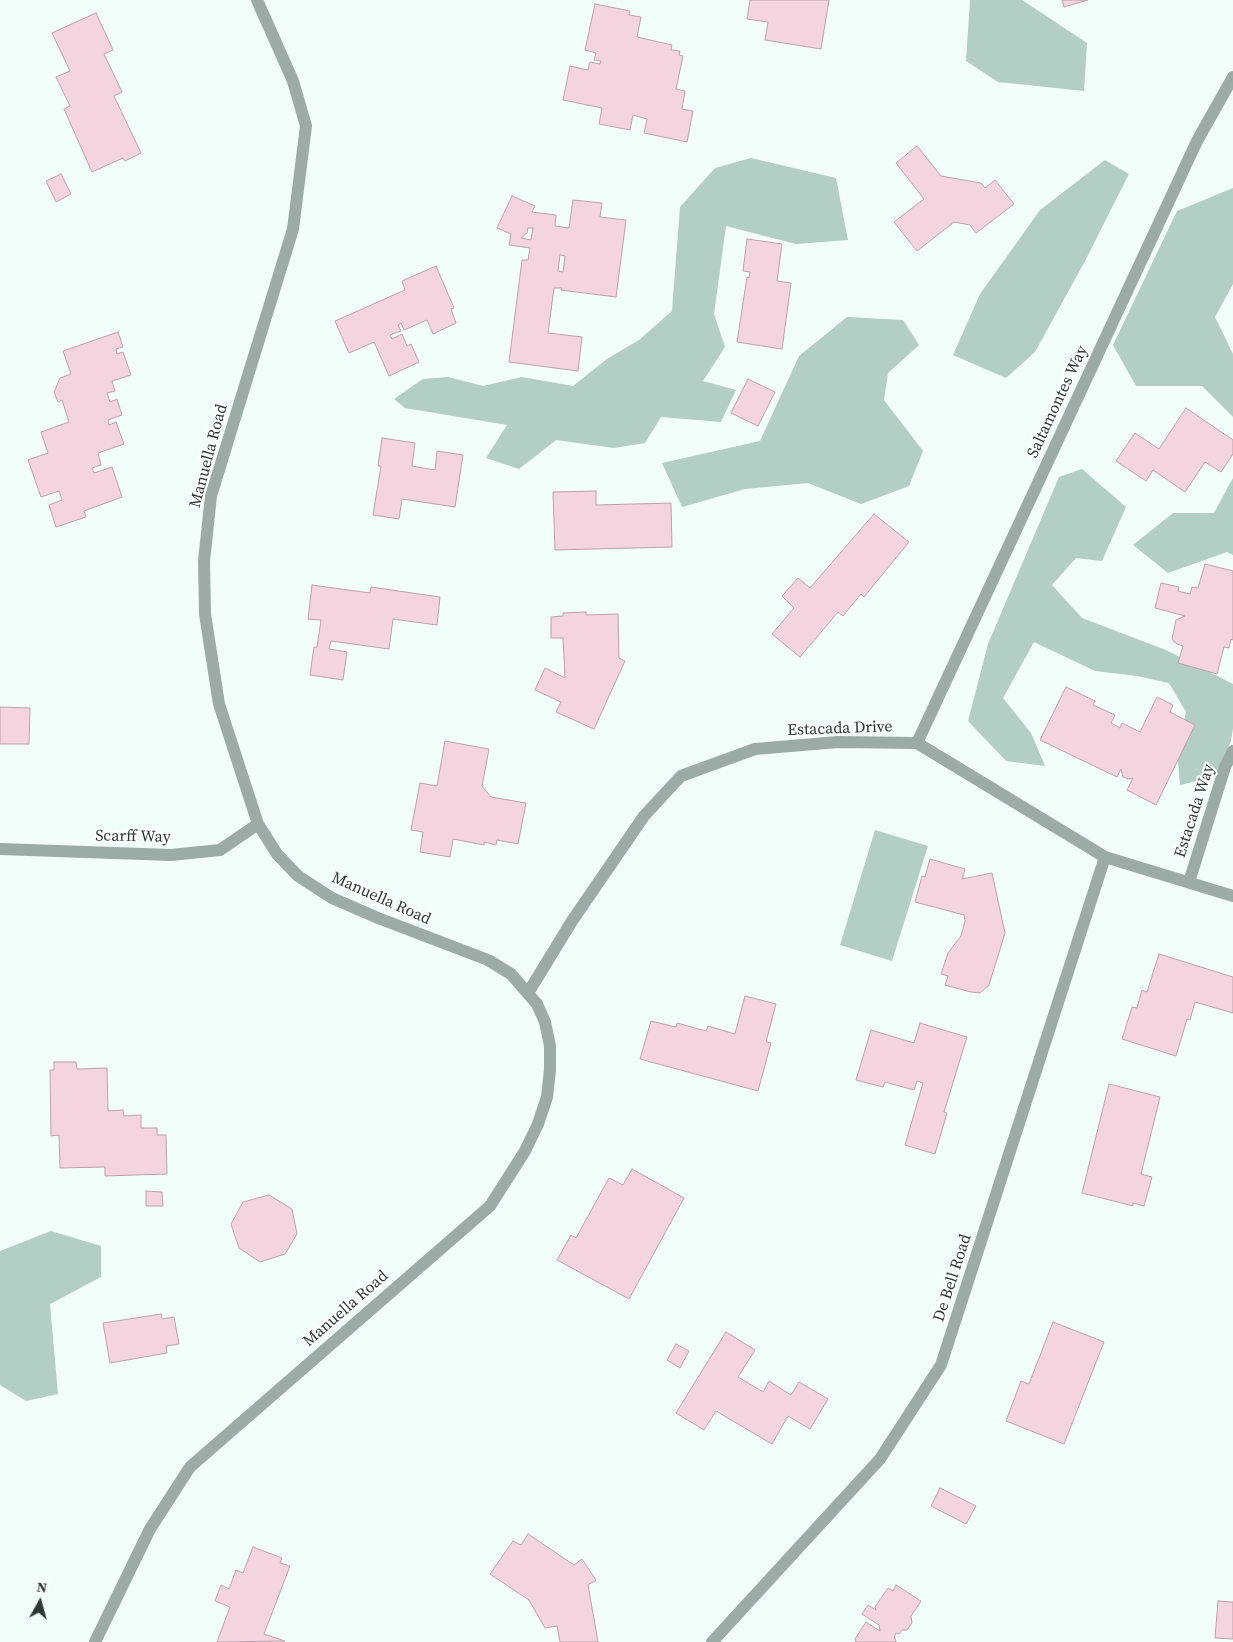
<!DOCTYPE html>
<html>
<head>
<meta charset="utf-8">
<style>
	body { margin:0 }
	#map { position:relative; width:1233px; height:1642px; overflow:hidden; background:#f1fef9; font-family:"Source Serif 4",serif }
	canvas { display:block }
	.north { position:absolute; left:15px; top:1577px; width:50px; height:50px; -webkit-text-stroke:4px #fff; paint-order:stroke; rotate:7deg; font-size:14px; font-weight:700; line-height:20px; text-align:center; color:#2b3833 }
	.north::after { content:''; display:block; margin:auto; width:18px; height:22px; background:#2b3833; clip-path:polygon(50% 0,100% 100%,50% 72%,0 100%) }
</style>
</head>
<body>
<div id="map">
<canvas width="1233" height="1642"></canvas>
<div class="north">N</div>
</div>
<script>
const g = document.querySelector('canvas').getContext('2d');
g.lineJoin = 'round';
function paint(path, color) { g.fillStyle = color; g.fill(path, 'evenodd'); }
const shape = rows => new Path2D(rows.map(r => 'M' + r).join(''));
function stroke(path, color, width, dash) { g.strokeStyle = color; g.lineWidth = width; g.lineCap = dash ? 'butt' : 'round'; g.setLineDash(dash || []); g.stroke(path); }
function label(font, color, halo, rows, align = 'center') {
  g.font = font + ' "Source Serif 4",serif'; g.lineWidth = 4; g.setLineDash([]); g.textBaseline = 'middle'; g.strokeStyle = halo; g.fillStyle = color; for (const [text, x, y, turn = 0] of rows) {
    g.save(); g.translate(x, y); g.rotate((+turn || 0) * Math.PI / 180); g.textAlign = isNaN(turn) ? turn : align; if (halo) g.strokeText(text, 0, 0); g.fillText(text, 0, 0); g.restore();
  }
}
paint(shape([
	[970,0,1022,0,1087,43,1084,91,998,82,966,61],
	[751,158,836,178,848,240,796,244,726,226,714,314,725,347,703,381,736,390,721,422,661,417,645,443,614,448,556,440,519,469,486,458,507,425,405,408,394,399,423,379,448,377,483,386,522,377,573,386,607,359,639,340,672,311,680,207,715,168],
	[1105,160,1129,174,1085,261,1035,352,1006,378,953,355,980,294,1040,210],
	[1233,188,1233,284,1215,317,1233,354,1233,417,1202,386,1136,386,1113,345,1177,211],
	[847,317,903,320,919,345,888,373,884,400,923,451,909,486,861,504,808,483,745,489,682,507,662,463,760,441,799,356],
	[1082,469,1126,507,1102,561,1076,558,1052,585,1082,618,1166,650,1233,684,1233,728,1231,741,1217,776,1180,785,1177,749,1186,712,1169,683,1137,676,1095,671,1034,642,1003,698,1031,733,1045,766,1006,761,968,721,988,644,1059,477],
	[1233,478,1233,555,1227,552,1168,573,1133,545,1173,513,1214,513],
	[875,830,928,846,892,961,840,945],
	[51,1231,101,1246,101,1277,50,1304,58,1394,26,1401,0,1385,0,1251]
]), '#b3cec4');
const building = shape([
	[750,0,829,0,821,49,765,40,768,22,747,19,750,0],
	[1062,0,1088,0,1064,7,1062,0],
	[595,4,630,11,629,15,641,17,637,37,672,45,671,50,680,51,679,55,683,56,676,89,685,91,682,109,693,111,687,142,644,133,647,119,633,115,630,130,599,124,602,108,563,100,570,66,588,70,590,62,600,64,601,61,594,60,596,53,585,50,595,4],
	[96,13,113,50,104,54,122,92,114,96,141,153,125,161,123,158,92,172,64,109,70,106,56,77,70,71,52,33,96,13],
	[917,146,941,176,981,183,985,188,995,180,1014,204,976,233,970,225,954,222,917,251,894,222,924,199,896,163,917,146],
	[61,174,71,194,56,202,46,181,61,174],
	[512,196,535,206,532,212,556,215,555,226,569,228,573,200,602,203,600,217,626,220,616,297,561,290,562,288,554,288,548,333,582,337,578,371,509,362,522,260,528,260,530,248,509,245,511,234,497,228,512,196],
	[528,228,533,228,531,240,521,238,527,233,528,228],
	[560,255,565,256,563,272,558,271,560,255],
	[747,239,782,244,777,281,791,283,782,349,737,342,747,277,749,278,750,272,743,271,747,239],
	[436,266,454,308,451,309,456,323,433,334,427,320,404,330,401,323,398,325,401,331,390,335,392,339,402,334,407,346,411,344,419,362,389,376,374,342,349,353,335,321,405,290,402,281,436,266],
	[118,332,123,347,116,349,117,354,123,352,131,375,112,381,115,391,107,393,110,402,117,399,122,415,108,420,109,425,116,422,124,444,98,453,101,465,92,468,94,473,112,467,122,497,84,511,86,517,56,527,49,505,62,500,59,491,41,497,28,460,48,453,41,432,69,422,62,400,58,402,54,392,60,378,71,374,63,351,118,332],
	[748,379,775,392,758,426,731,413,748,379],
	[1186,408,1233,440,1233,454,1221,472,1205,462,1185,492,1153,470,1146,481,1116,461,1135,433,1159,449,1186,408],
	[382,438,415,443,412,466,435,470,437,451,463,455,455,507,402,499,399,519,373,515,381,466,378,466,382,438],
	[596,491,596,505,671,503,672,547,555,550,553,492,596,491],
	[874,514,909,542,864,597,861,594,843,616,838,612,800,657,772,634,794,608,782,596,798,578,810,588,874,514],
	[1205,564,1233,571,1233,640,1231,639,1229,648,1224,647,1217,674,1178,663,1183,646,1177,644,1172,639,1176,620,1185,616,1155,608,1161,583,1179,587,1178,591,1190,594,1192,587,1198,588,1205,564],
	[312,585,370,593,371,587,440,597,437,625,393,619,389,649,331,641,329,649,347,652,343,680,310,675,314,647,317,647,321,620,308,619,312,585],
	[586,612,586,615,618,614,619,658,625,661,594,729,556,712,561,702,535,690,545,668,565,678,563,638,551,638,551,617,563,616,563,613,586,612],
	[1066,687,1095,701,1093,705,1115,715,1111,723,1120,728,1122,723,1140,732,1157,697,1173,705,1170,712,1195,725,1156,805,1127,790,1133,778,1129,779,1123,777,1121,769,1117,777,1040,740,1066,687],
	[0,707,30,708,29,744,0,744,0,707],
	[445,741,489,749,482,786,491,797,526,803,518,844,497,840,496,845,484,842,484,845,453,839,450,857,420,852,423,832,411,830,420,783,437,786,445,741],
	[930,859,965,869,962,879,992,873,1005,933,989,985,980,993,971,992,945,985,948,976,941,974,948,953,961,936,965,921,964,915,915,902,922,876,925,877,930,859],
	[1159,954,1233,977,1233,1013,1195,1002,1190,1020,1187,1019,1176,1056,1122,1039,1132,1007,1137,1008,1142,990,1147,992,1159,954],
	[745,996,776,1004,766,1042,771,1043,758,1091,640,1059,651,1021,676,1027,677,1023,706,1031,708,1026,735,1034,745,996],
	[920,1023,967,1037,944,1112,947,1113,935,1154,905,1145,923,1083,917,1081,914,1090,885,1082,883,1087,856,1080,871,1030,914,1043,920,1023],
	[54,1062,76,1062,77,1069,107,1068,108,1111,123,1110,124,1116,141,1115,141,1128,157,1128,157,1135,166,1135,167,1174,105,1176,105,1167,60,1168,59,1135,51,1136,50,1070,54,1070,54,1062],
	[1109,1084,1160,1097,1141,1174,1152,1177,1144,1206,1133,1203,1133,1206,1082,1193,1109,1084],
	[632,1169,684,1198,629,1299,557,1260,571,1235,576,1238,609,1178,623,1185,632,1169],
	[146,1191,162,1192,163,1206,146,1206,146,1191],
	[269,1195,292,1209,297,1234,285,1254,260,1262,239,1248,231,1224,243,1202,269,1195],
	[161,1314,162,1319,174,1317,179,1344,166,1346,167,1353,110,1363,103,1323,161,1314],
	[1053,1322,1104,1342,1064,1444,1006,1421,1021,1381,1029,1384,1053,1322],
	[726,1332,755,1350,738,1377,763,1392,769,1381,791,1395,799,1382,828,1399,810,1429,788,1416,772,1444,716,1411,704,1430,676,1413,726,1332],
	[676,1344,689,1351,680,1368,667,1360,676,1344],
	[940,1488,976,1506,966,1524,931,1506,940,1488],
	[528,1534,574,1565,582,1559,596,1580,588,1585,598,1642,560,1642,557,1626,545,1628,529,1600,490,1574,513,1541,521,1545,528,1534],
	[253,1547,282,1558,280,1563,290,1566,264,1634,285,1641,217,1642,230,1607,215,1601,221,1585,229,1589,236,1570,243,1573,253,1547],
	[896,1585,921,1601,911,1616,912,1623,907,1630,902,1630,899,1634,896,1633,894,1638,895,1638,896,1642,856,1642,855,1639,866,1622,880,1631,879,1625,862,1614,868,1605,876,1610,875,1607,888,1588,893,1591,896,1585],
	[1218,1601,1233,1602,1233,1639,1215,1638,1218,1601]
]);
paint(building, '#f3d4df');
stroke(building, '#bda0ab', 1);
stroke(shape([
	[917,743,1197,141,1233,77],
	[0,849,171,855,220,850,258,824],
	[1189,882,1225,767,1233,751],
	[528,993,572,921,644,816,681,776,755,749,838,742,917,743,1105,857,1233,896],
	[95,1642,150,1529,190,1467,490,1206,525,1151,538,1124,547,1097,550,1070,550,1046,545,1022,537,1004,511,974,488,960,378,918,332,898,298,876,277,854,258,824,219,704,205,614,204,561,211,496,293,229,306,126,293,81,257,0],
	[712,1642,880,1459,941,1365,1105,857]
]), '#9caba5', 12);
label('16px', '#2b3833', '#fff', [
	["Saltamontes Way",1058,402,-65],
	["Manuella Road",209,456,-75],
	["Estacada Drive",840,729,-2],
	["Estacada Way",1195,811,-72],
	["Scarff Way",133,837,1],
	["Manuella Road",381,899,24],
	["De Bell Road",953,1278,-72],
	["Manuella Road",346,1309,-41]
]);
</script>
</body>
</html>
